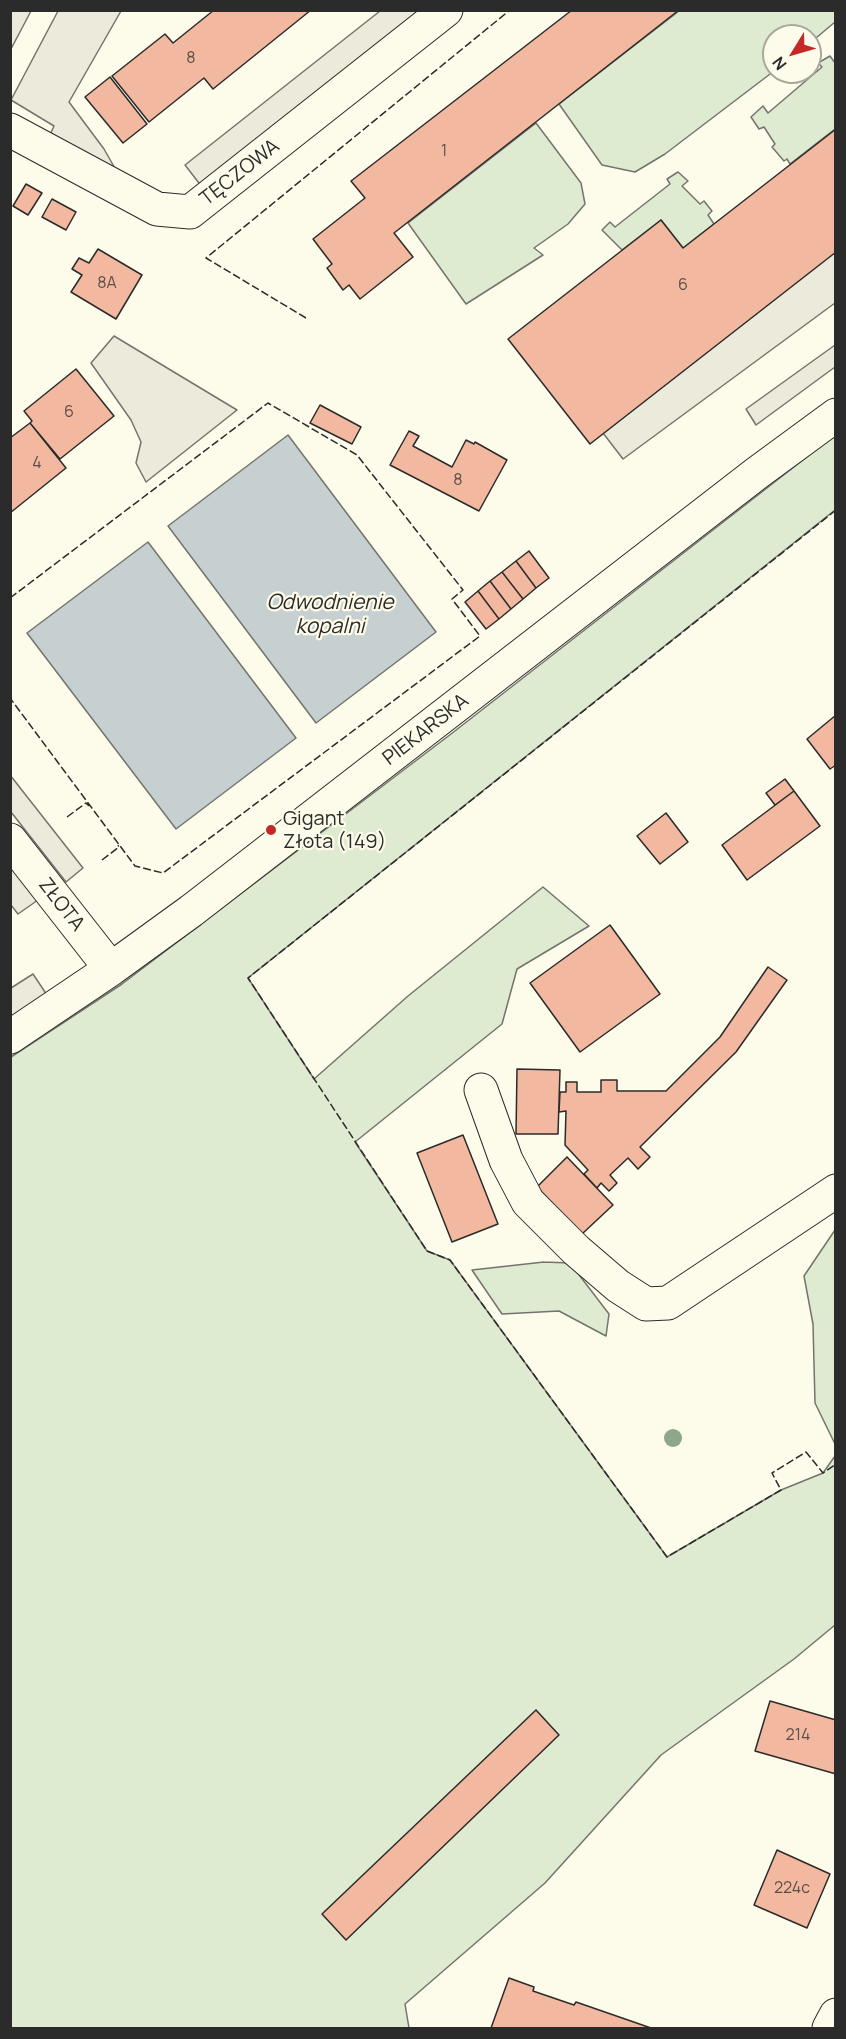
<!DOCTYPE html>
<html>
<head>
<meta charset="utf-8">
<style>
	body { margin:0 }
	#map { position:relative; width:846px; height:2039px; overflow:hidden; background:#fdfbea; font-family:Manrope,sans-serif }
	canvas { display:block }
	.frame { position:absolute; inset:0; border:12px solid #2b2b2b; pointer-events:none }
	.north { position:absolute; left:762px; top:24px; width:60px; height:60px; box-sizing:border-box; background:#fdfbea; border:2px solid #a9a89e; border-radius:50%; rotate:233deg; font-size:16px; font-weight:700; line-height:24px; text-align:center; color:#2b2b2b }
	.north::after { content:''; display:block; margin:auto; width:21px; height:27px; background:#c62828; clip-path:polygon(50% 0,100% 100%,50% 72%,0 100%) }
</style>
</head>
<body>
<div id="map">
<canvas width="846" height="2039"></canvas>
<div class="frame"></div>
<div class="north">N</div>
</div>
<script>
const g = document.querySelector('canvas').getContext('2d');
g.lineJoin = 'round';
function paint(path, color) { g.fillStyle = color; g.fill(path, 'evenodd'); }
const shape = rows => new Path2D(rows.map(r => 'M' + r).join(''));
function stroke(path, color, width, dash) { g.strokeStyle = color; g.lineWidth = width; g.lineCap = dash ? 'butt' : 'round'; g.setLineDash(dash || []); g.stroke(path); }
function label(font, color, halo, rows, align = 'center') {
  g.font = font + ' Manrope,sans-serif'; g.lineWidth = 4.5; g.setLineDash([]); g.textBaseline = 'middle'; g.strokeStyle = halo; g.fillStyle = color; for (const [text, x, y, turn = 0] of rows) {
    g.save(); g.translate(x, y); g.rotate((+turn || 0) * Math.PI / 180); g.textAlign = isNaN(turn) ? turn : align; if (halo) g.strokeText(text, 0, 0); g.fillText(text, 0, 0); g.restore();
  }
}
const green = shape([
	[679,11,835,11,835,22,810,43,810,36,774,36,774,71,665,154,635,172,602,165,559,104,679,11],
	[830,56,835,63,835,129,790,164,787,159,784,161,772,147,775,144,764,127,759,129,751,117,763,106,768,113,822,67,818,63,830,56],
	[536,123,581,183,585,204,568,224,534,248,543,255,466,304,408,223,536,123],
	[678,172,688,181,682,186,700,204,704,201,712,211,708,215,714,224,683,248,661,220,622,250,602,230,610,222,615,227,670,184,667,179,678,172],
	[835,435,835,510,248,978,314,1079,408,996,543,887,589,926,517,969,502,1024,355,1142,427,1251,450,1260,667,1557,781,1490,823,1473,835,1456,835,1625,794,1659,661,1755,545,1883,405,2004,409,2028,11,2028,11,1057,122,984,451,734,835,435],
	[835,1230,835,1444,815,1403,813,1324,804,1276,835,1230],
	[544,1262,570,1263,609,1314,606,1336,559,1311,502,1314,472,1270,544,1262]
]);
paint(green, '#deebd1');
stroke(green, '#74746e', 1.5);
const parking = shape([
	[11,10,31,11,11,49,10,11,11,10],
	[58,11,121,11,69,102,104,149,129,193,44,148,54,126,11,100,58,11],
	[380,11,446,11,209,196,185,165,380,11],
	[835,252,835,303,623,459,603,433,835,252],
	[114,336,237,410,146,482,136,463,141,442,131,420,91,363,114,336],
	[835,345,835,367,756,425,746,409,835,345],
	[10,775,83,868,66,882,11,812,10,775],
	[10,865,38,900,18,914,11,905,10,865],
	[33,974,47,995,11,1018,11,988,33,974]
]);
paint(parking, '#eceadb');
stroke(parking, '#74746e', 1.5);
const water = shape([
	[288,435,436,632,316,723,168,526,288,435],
	[148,542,296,738,176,829,27,633,148,542]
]);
paint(water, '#c7d0d0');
stroke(water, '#74746e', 1.5);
const building = shape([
	[214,10,311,10,213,89,204,78,149,122,112,76,165,34,173,43,214,10],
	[572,10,679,10,394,233,413,257,360,299,349,285,343,290,327,268,332,264,313,239,365,198,351,181,572,10],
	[110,77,147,124,123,143,85,97,110,77],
	[836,129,836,252,590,444,508,339,661,220,683,248,836,129],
	[26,184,42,193,28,215,13,206,26,184],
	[52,199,76,212,66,230,42,217,52,199],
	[98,249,142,275,116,319,71,292,82,275,72,269,79,258,89,263,98,249],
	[76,369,114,416,60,459,30,423,32,421,24,411,76,369],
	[320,405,361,427,352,444,310,423,320,405],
	[30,423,66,468,10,513,10,438,30,423],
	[409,431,419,436,413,446,452,467,466,440,474,444,475,442,507,460,479,511,390,465,409,431],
	[529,551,549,578,536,588,516,561,529,551],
	[516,561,536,588,523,599,502,572,516,561],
	[502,572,523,599,511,609,490,581,502,572],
	[490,581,511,609,499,619,478,591,490,581],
	[478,591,499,619,486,629,465,602,478,591],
	[836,715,836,765,830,769,807,739,836,715],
	[785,779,794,791,775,805,766,793,785,779],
	[794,791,820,826,747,880,722,845,794,791],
	[666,813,688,842,660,864,637,836,666,813],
	[610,925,660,994,580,1052,530,983,610,925],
	[768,967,787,980,736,1052,640,1147,650,1157,638,1169,628,1158,610,1175,617,1183,609,1191,601,1183,597,1188,584,1174,588,1170,565,1145,566,1111,559,1112,560,1092,566,1092,566,1082,577,1082,577,1092,601,1092,601,1080,617,1080,617,1091,666,1091,720,1037,768,967],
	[517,1069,560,1070,558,1134,516,1134,517,1069],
	[463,1135,498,1224,452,1242,417,1153,463,1135],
	[567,1157,613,1205,582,1234,537,1187,567,1157],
	[770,1701,836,1720,836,1774,755,1751,770,1701],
	[536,1710,559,1735,346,1940,322,1914,536,1710],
	[777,1850,830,1874,807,1928,754,1905,777,1850],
	[509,1978,534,1987,533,1991,574,2005,576,2002,651,2028,491,2028,509,1978]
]);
paint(building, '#f2b8a0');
stroke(building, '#2b2b2b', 1.5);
const minor = shape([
	[10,130,157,209,190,212,446,10],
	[10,840,111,969],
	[10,1037,111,969,191,911,757,473,836,415],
	[481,1090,506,1160,528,1202,576,1250,618,1286,646,1304,668,1303,836,1191],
	[829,2028,836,2015]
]);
stroke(minor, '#2b2b2b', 35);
stroke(minor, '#fdfbea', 33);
stroke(shape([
	[306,318,206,258,510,10],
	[836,510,248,978,427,1251,450,1260,667,1557,781,1490,772,1473,806,1452,823,1473,836,1464],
	[10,598,268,403,357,455,463,590,452,599,480,636,163,873,135,866,10,698],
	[67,817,86,803,89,806],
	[102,860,119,847,118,845]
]), '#2b2b2b', 1.5, [8, 3]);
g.fillStyle = '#8ea78a';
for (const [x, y] of [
	[673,1438]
]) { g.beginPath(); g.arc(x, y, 9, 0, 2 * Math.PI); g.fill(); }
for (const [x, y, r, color] of [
	[271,830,6,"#c62828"]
]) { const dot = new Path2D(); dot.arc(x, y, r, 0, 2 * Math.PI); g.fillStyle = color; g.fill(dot); stroke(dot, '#fdfbea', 2); }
label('16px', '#5d4e48', null, [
	["8",191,59],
	["1",444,152],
	["8A",107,284],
	["6",683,286],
	["6",69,413],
	["4",37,464],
	["8",458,481],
	["214",798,1736],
	["224c",792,1889]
]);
label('20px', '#2b2b2b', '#fdfbea', [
	["TĘCZOWA",240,173,-38],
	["PIEKARSKA",426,730,-38],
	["ZŁOTA",61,905,52]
]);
label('20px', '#2b2b2b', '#fdfbea', [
	["Gigant",283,819],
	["Złota (149)",283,842]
], 'left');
label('italic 21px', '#2b2b2b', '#fdfbea', [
	["Odwodnienie",330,603],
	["kopalni",330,627]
]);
</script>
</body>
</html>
